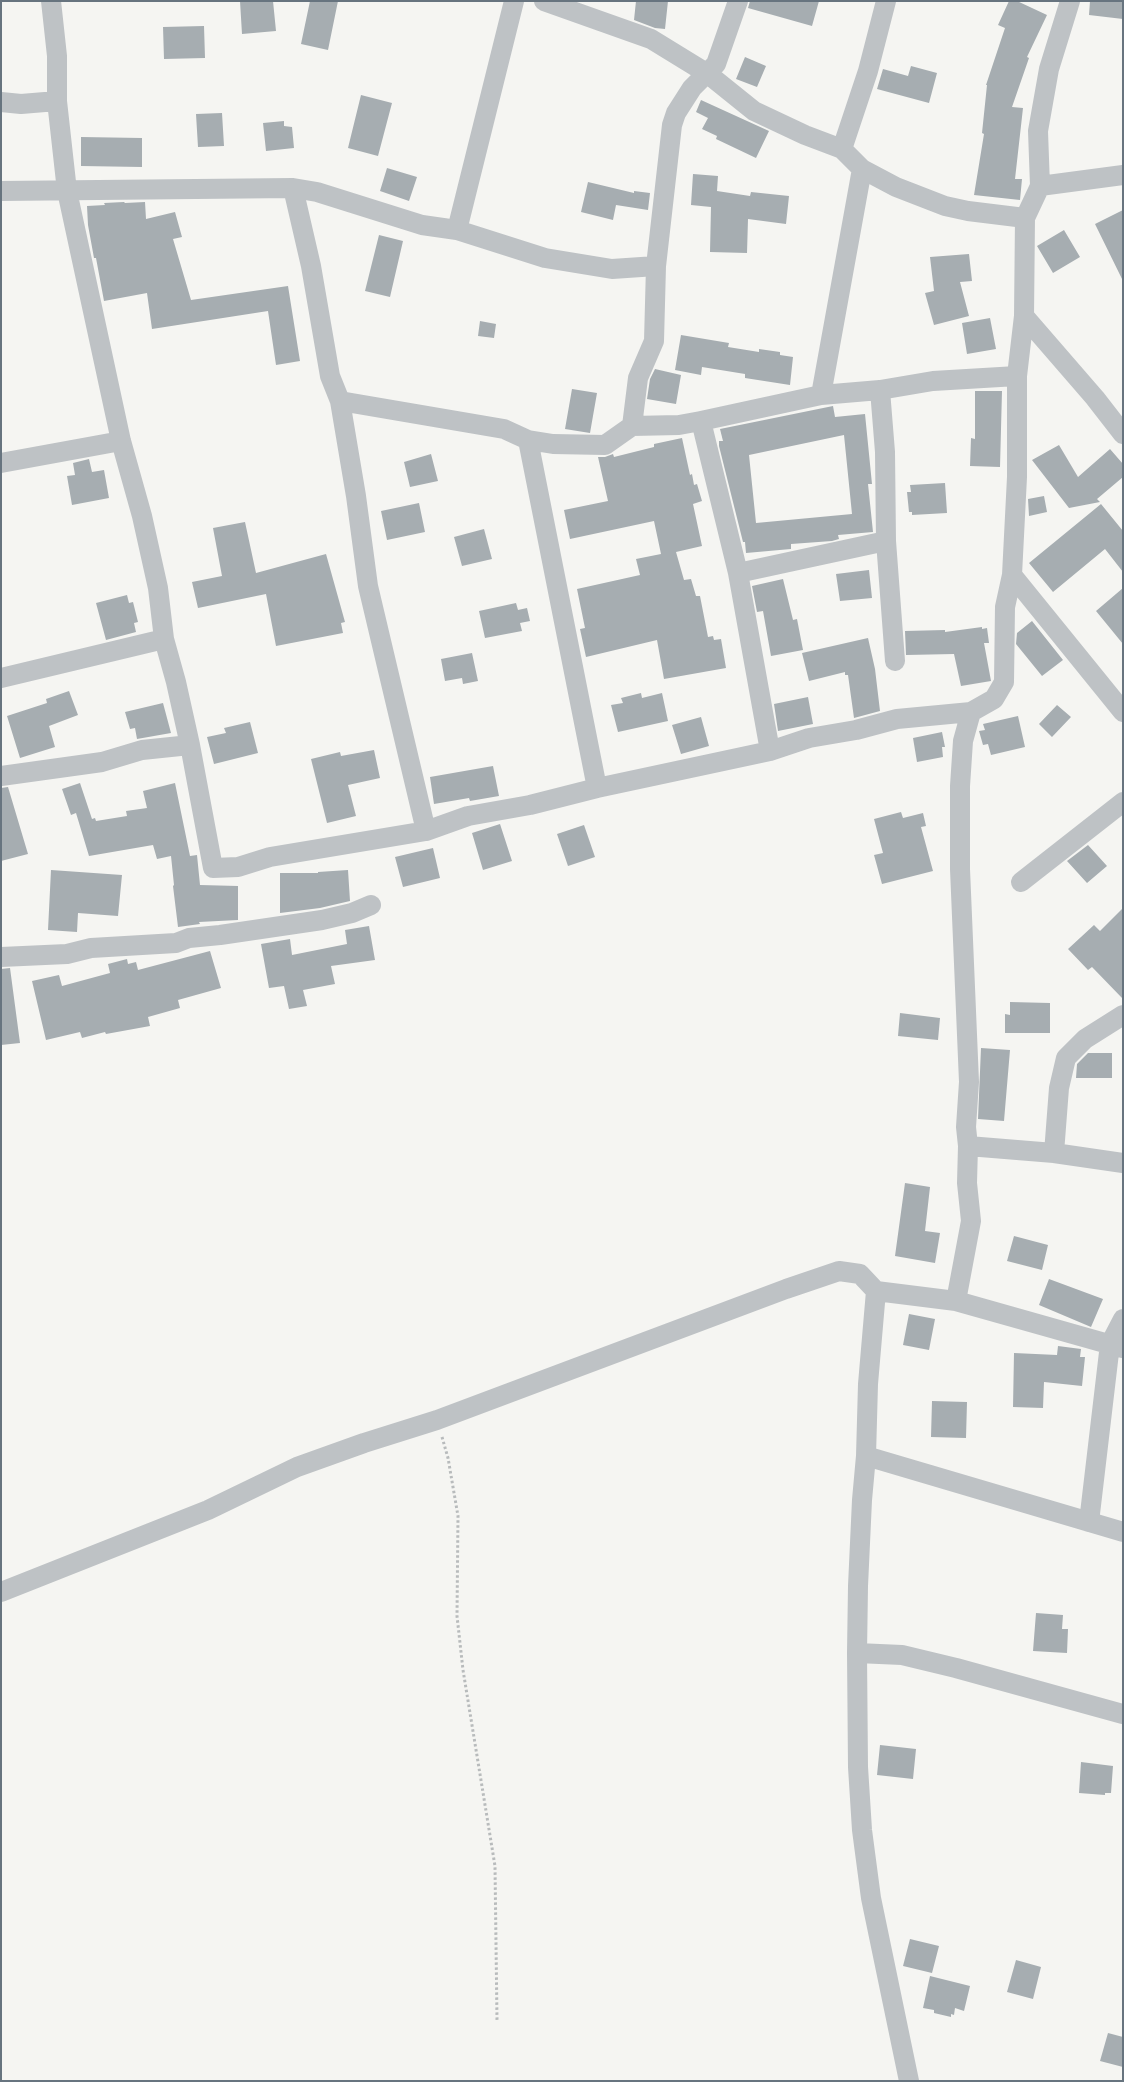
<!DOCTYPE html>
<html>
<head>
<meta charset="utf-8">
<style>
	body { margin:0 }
	#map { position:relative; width:1124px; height:2082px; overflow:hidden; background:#f5f5f2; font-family:Quicksand,sans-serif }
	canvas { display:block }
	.frame { position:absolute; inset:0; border:2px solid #67747f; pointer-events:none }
</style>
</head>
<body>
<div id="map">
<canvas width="1124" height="2082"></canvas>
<div class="frame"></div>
</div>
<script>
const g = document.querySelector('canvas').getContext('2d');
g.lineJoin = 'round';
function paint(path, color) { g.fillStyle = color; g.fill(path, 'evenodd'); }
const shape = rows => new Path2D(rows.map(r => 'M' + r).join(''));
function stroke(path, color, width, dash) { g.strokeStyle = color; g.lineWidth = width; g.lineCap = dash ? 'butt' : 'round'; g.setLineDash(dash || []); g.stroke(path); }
paint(shape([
	[240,1,273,1,276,31,242,34],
	[310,1,338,1,328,50,301,44],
	[636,1,668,1,665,29,655,28,634,20],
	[750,1,819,1,812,26,748,8],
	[1009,1,1017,1,1047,15,1027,57,1029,58,1012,107,1023,108,1015,179,1022,179,1020,200,974,195,984,134,982,133,987,85,986,85,1005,28,998,25],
	[1090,1,1123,1,1123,19,1089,15],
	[204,26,205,58,164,59,163,27],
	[745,57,766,66,757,87,736,79],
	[911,66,937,73,929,103,877,89,883,69,908,76],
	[361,95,392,103,378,156,348,148],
	[701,100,769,131,756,158,716,139,717,136,702,129,708,118,696,112],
	[222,113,224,146,198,147,196,114],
	[284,121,284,126,292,127,294,148,266,151,263,123],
	[81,137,142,138,142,167,81,166],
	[387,168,417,177,409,201,380,191],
	[693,174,718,176,717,191,750,196,751,192,789,196,786,224,748,219,747,253,710,252,711,207,691,205],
	[588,182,634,193,634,191,650,193,648,210,616,205,613,220,581,212],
	[124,202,125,203,145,202,146,219,175,212,182,237,173,239,191,300,288,286,300,361,276,365,268,311,152,329,147,293,104,301,96,258,94,258,88,225,87,206,105,205,104,203],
	[1123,210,1123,281,1095,224],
	[1064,230,1080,257,1053,273,1037,246],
	[379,235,403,241,390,297,365,291],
	[969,254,972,281,960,282,969,316,934,325,925,293,934,291,930,257],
	[990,318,996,349,967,354,962,323],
	[480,321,496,324,494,338,478,336],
	[681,335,729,343,728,347,759,352,759,349,780,352,780,355,793,357,790,385,745,378,745,374,702,367,701,375,675,370],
	[655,369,681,375,676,404,647,399,650,379],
	[572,389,597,393,590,433,565,429],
	[975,391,1002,391,1000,467,970,466,971,438,975,439],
	[833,406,835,417,865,414,872,484,868,484,873,532,838,535,839,539,832,541,791,544,791,549,746,553,745,542,743,542,719,446,719,441,723,441,720,429],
	[844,435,852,514,756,523,749,455],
	[682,438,690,475,692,474,694,485,697,484,702,501,693,504,702,546,676,552,684,580,691,579,696,596,700,596,708,637,713,636,714,640,721,639,726,668,664,679,657,640,586,657,580,629,585,628,577,589,640,575,636,559,661,554,654,521,570,539,564,510,608,501,598,457,605,457,613,454,614,457,654,447,654,444],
	[1059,445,1078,477,1110,449,1123,464,1123,477,1097,499,1100,502,1069,508,1032,460],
	[431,454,438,481,410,487,404,462],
	[89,459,92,472,104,470,109,498,72,505,67,476,75,475,73,463],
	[945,483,947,513,912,515,912,512,909,512,907,492,911,492,910,485],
	[1044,496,1047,512,1029,516,1028,499],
	[419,503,425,532,387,540,381,511],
	[1101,504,1123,531,1123,572,1105,549,1053,592,1029,563],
	[245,522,256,573,326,554,345,622,341,623,343,633,276,646,266,594,198,608,192,582,222,576,213,528],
	[484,529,492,559,462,566,454,537],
	[869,570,872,598,840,601,836,574],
	[783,579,793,620,797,619,803,650,771,656,763,611,757,612,752,586],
	[1123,588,1123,644,1096,611],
	[127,595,129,603,133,602,138,622,134,623,136,632,106,640,96,603],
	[516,603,518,610,527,608,530,621,520,623,522,631,485,638,479,611],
	[1032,621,1063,660,1042,676,1016,644,1017,633],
	[982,627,982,629,987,628,989,643,984,643,991,681,961,686,954,654,906,655,905,631,945,630,945,632],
	[868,638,875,669,880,711,854,718,848,675,845,675,845,672,809,681,802,653],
	[472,653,478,681,463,684,462,678,445,681,441,659],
	[69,691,78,715,49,726,55,747,20,758,7,716,47,703,46,699],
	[641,693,642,698,662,693,668,721,618,732,611,705,623,703,621,698],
	[808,697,813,724,778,731,774,704],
	[163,703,171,733,137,739,135,728,130,729,125,712],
	[1057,705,1071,717,1052,737,1039,724],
	[1018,716,1025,747,991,755,988,744,983,745,979,731,985,730,983,724],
	[701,717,709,746,681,754,672,725],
	[250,722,258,753,214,764,207,737,226,733,224,728],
	[942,732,945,747,942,747,943,757,917,762,913,738],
	[374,750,380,778,348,785,356,816,327,823,311,759,340,752,341,756],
	[493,766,499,796,470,801,469,798,434,804,430,777],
	[80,783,92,819,95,818,96,821,127,816,126,811,147,808,143,791,175,783,190,856,197,855,200,885,238,886,238,920,199,922,200,924,178,927,173,886,174,885,171,856,157,859,153,845,89,856,76,813,71,815,62,789],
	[8,787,28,854,1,861,1,788],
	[901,812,903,818,923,813,926,826,921,827,933,871,882,884,874,855,883,853,874,819],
	[500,824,512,861,483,870,472,833],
	[584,825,595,857,568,866,557,834],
	[1088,845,1107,866,1087,883,1067,861],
	[433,848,440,878,403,887,395,857],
	[51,870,122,875,118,916,78,913,77,932,48,930],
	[348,870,350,901,320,908,280,913,280,873,318,873,318,872],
	[1123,908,1123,999,1092,967,1088,970,1068,949,1094,925,1100,931],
	[369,926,375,960,331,966,335,984,303,990,307,1006,289,1009,284,986,269,988,261,944,290,939,292,955,347,944,345,930],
	[210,951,221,988,178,1000,180,1008,148,1017,150,1026,106,1034,105,1032,82,1038,80,1032,46,1040,32,981,59,975,62,986,110,973,108,964,127,959,128,964,136,962,138,970],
	[10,968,20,1043,1,1045,1,969],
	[1010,1002,1050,1003,1050,1033,1005,1033,1005,1014,1010,1015],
	[900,1013,940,1018,938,1040,898,1036],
	[981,1048,1010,1050,1004,1121,978,1119],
	[1088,1053,1112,1053,1112,1078,1076,1078,1077,1064],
	[905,1183,930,1187,925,1231,940,1233,935,1263,895,1256],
	[1014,1236,1048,1245,1042,1270,1007,1261],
	[1049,1279,1103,1299,1091,1327,1039,1305],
	[909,1314,935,1319,929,1350,903,1345],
	[1058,1346,1081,1349,1080,1357,1085,1357,1082,1386,1044,1382,1043,1408,1013,1407,1014,1353,1057,1355],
	[932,1401,967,1402,966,1438,931,1437],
	[1036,1613,1063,1615,1062,1629,1068,1629,1067,1653,1033,1651],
	[880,1745,916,1749,913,1779,877,1775],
	[1081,1762,1113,1766,1111,1793,1105,1793,1105,1795,1079,1793],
	[910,1939,939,1946,932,1973,903,1966],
	[1016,1960,1041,1967,1033,1999,1007,1992],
	[930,1976,970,1986,964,2011,955,2008,954,2015,951,2014,951,2017,934,2013,934,2010,923,2008],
	[1108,2033,1123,2037,1123,2067,1100,2061]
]), '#a6adb1');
stroke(shape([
	[442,1437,448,1458,458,1516,457,1616,463,1670,495,1866,497,2020]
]), '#b8bbbc', 3, [2.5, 2.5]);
stroke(shape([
	[51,1,57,56,57,101,67,191,121,441,142,516,158,588,164,639,176,682,190,745,213,868,238,867,270,857,426,831,468,816,530,805,597,788,770,751,809,738,856,730,897,719,971,712],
	[544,1,651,39,708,74,754,111,805,135,842,149,862,169,896,187,945,206,968,211,1025,218],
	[1,102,21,104,57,101],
	[842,149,868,71,886,1],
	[1040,186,1123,175],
	[293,188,311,266,330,376,340,401,356,496,368,586,426,831],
	[1,191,293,188,317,192,422,225,457,230,545,258,612,269,656,266],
	[457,230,514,1],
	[1024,316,1095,398,1123,434],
	[880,390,885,452,886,541,895,661],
	[821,395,862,169],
	[340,401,504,429,528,440,553,444,605,445,632,426,679,425,701,421,821,395,880,390,933,381,1017,376],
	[701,421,738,573,770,751],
	[632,426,638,378,654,341,656,266,672,125,676,113,692,88,716,64,738,1],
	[528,440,597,788],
	[1,463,121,441],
	[738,573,886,541],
	[1012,575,1123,712],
	[1,678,164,639],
	[1,776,102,762,142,750,190,745],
	[1021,882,1123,802],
	[1,957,67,954,91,948,176,943,189,938,220,935,322,920,352,913,371,905],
	[968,1146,1054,1153,1123,1163],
	[1054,1153,1059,1088,1066,1058,1085,1039,1123,1015],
	[876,1291,868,1384,866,1456,862,1500,858,1586,857,1653,858,1767,862,1830,871,1898,909,2081],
	[956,1301,971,1221,967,1183,968,1146,966,1127,969,1082,960,869,960,786,963,741,971,712,994,699,1004,682,1005,607,1012,575,1017,477,1017,376,1024,316,1025,218,1040,186,1038,131,1049,69,1070,1],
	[866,1456,1123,1532],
	[1089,1522,1110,1344,1123,1319],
	[1,1592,208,1510,297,1467,364,1443,437,1420,786,1289,839,1271,860,1274,876,1291,956,1301,1123,1348],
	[857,1653,902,1655,956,1668,1123,1714]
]), '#bec2c5', 20);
</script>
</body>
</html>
